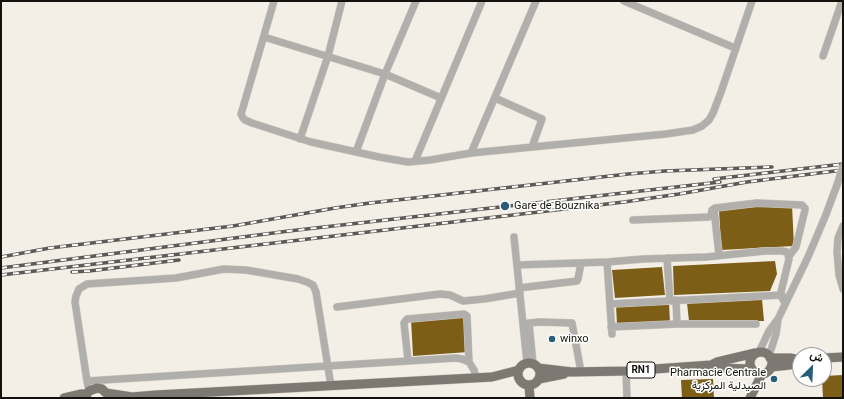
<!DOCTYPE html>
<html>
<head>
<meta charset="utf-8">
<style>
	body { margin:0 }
	#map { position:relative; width:844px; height:399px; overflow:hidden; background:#f4efe6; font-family:Roboto,Vazirmatn,sans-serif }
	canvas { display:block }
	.frame { position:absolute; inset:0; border:2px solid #12110d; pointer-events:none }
	.north { position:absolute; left:792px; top:347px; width:40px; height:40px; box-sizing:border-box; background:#fff; border:1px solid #a0a09e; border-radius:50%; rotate:24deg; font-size:11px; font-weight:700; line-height:16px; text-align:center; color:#12110d }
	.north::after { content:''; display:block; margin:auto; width:14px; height:18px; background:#285e79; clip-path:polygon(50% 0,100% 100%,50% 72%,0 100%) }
</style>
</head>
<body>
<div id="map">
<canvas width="844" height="399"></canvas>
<div class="frame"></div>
<div class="north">ش</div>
</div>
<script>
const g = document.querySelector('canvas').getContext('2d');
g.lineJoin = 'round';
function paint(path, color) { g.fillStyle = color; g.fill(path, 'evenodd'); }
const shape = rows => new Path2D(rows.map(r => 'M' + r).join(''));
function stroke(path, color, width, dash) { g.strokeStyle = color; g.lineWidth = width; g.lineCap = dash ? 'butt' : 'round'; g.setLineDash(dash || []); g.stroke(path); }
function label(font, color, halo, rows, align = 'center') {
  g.font = font + ' Roboto,Vazirmatn,sans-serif'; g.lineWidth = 3; g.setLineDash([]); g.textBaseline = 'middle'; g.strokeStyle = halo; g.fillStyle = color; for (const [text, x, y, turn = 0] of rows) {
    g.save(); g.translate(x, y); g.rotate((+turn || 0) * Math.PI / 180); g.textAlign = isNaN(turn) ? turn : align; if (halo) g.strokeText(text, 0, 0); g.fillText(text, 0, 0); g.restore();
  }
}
paint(shape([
	[792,205,794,246,721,250,719,209],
	[775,261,777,274,770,291,674,295,673,266],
	[662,267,665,295,615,298,612,270],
	[762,299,764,321,689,321,687,303],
	[669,303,670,323,617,325,616,305],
	[465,315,468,352,413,356,411,319],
	[843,375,843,398,823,398,822,379,824,379,824,376],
	[713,379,714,398,682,398,681,380]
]), '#7d5e16');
const minor = shape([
	[274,1,242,111,241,114,243,118,245,120,252,123,311,142,379,157,408,162,430,160,471,153,666,134,693,130,702,126,709,120,713,113,721,92,752,1],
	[624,1,735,48],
	[264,37,385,74,441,98],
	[823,56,842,1],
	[495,98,542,119,532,147],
	[300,139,328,56,342,1],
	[356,152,385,74,416,1],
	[471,153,536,1],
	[415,161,482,1],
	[714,209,719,255],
	[633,220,709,217,711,215,712,210,715,208,757,203,802,205,805,208,805,210,796,247,789,256],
	[843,226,838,238,837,252,839,275,843,289],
	[514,237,527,363],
	[667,258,670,301],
	[607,262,612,334],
	[517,265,607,262,643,259,706,257,765,251,782,251,787,252,788,255,789,259,781,292,782,298,785,303],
	[519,288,577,281,578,279,581,263],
	[676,300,677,324],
	[610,304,782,295],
	[337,307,440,294,450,295,463,301,484,299,520,293],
	[611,327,677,324,756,324],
	[759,352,769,331,778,319,808,257,825,217,837,185],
	[769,356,776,334,778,319],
	[408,360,404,323,407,319,464,314,467,316,469,362],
	[533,364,529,323,540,322,572,323,581,372],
	[626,371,627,398],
	[87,381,456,358,462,359,469,362,474,370,476,378],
	[89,391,87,381,75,302,76,296,79,289,87,284,176,278,224,269,246,270,298,279,307,282,313,285,316,292,331,386]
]);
const major = shape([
	'750 363a11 11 0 1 1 22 0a11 11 0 1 1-22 0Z',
	[770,358,790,358,800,360],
	[824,358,843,357],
	'518 374a11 11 0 1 1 22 0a11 11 0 1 1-22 0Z',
	[711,365,717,368,751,369],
	[771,367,790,365,799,360],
	[538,368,572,372,626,371,711,365,717,362,755,353],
	[539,379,564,374],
	[529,385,530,398],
	[64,398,81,394,87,394],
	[86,398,87,394,89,391,97,388,102,389,106,393,132,397],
	[128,398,132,397,156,395,492,377,519,370],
	[750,398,762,374]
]);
stroke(minor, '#d0cbc3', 8);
stroke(major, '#d0cbc3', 10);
stroke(minor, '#b1afab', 7);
stroke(major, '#7d7972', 9);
const rail = shape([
	[714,179,843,164],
	[1,257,50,248,233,226,335,208,370,203,628,174,665,171,772,167],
	[1,268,289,231,720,182],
	[72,272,89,271,179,260],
	[1,275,624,202,679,194,747,182,843,170]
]);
stroke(rail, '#5d5a55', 3.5);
stroke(rail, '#fff', 2, [6]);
const minorBridge = shape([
	[837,185,843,166]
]);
stroke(minorBridge, '#d0cbc3', 8, []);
stroke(minorBridge, '#b1afab', 7);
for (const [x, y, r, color] of [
	[505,206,5,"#285e79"],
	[552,339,4,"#285e79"],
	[774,379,4,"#285e79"]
]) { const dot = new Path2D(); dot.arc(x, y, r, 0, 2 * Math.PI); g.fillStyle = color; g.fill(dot); stroke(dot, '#fff', 1.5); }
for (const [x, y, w] of [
	[641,370,28]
]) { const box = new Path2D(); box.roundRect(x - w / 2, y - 8, w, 16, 3); g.fillStyle = '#fff'; g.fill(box); stroke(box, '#12110d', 1); }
label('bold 10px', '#12110d', null, [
	["RN1",641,370]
]);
label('11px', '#12110d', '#fff', [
	["Gare de Bouznika",514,206],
	["winxo",560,339],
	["Pharmacie Centrale",766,373,"right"],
	["الصيدلية المركزية",766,386,"right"]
], 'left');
</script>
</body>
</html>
